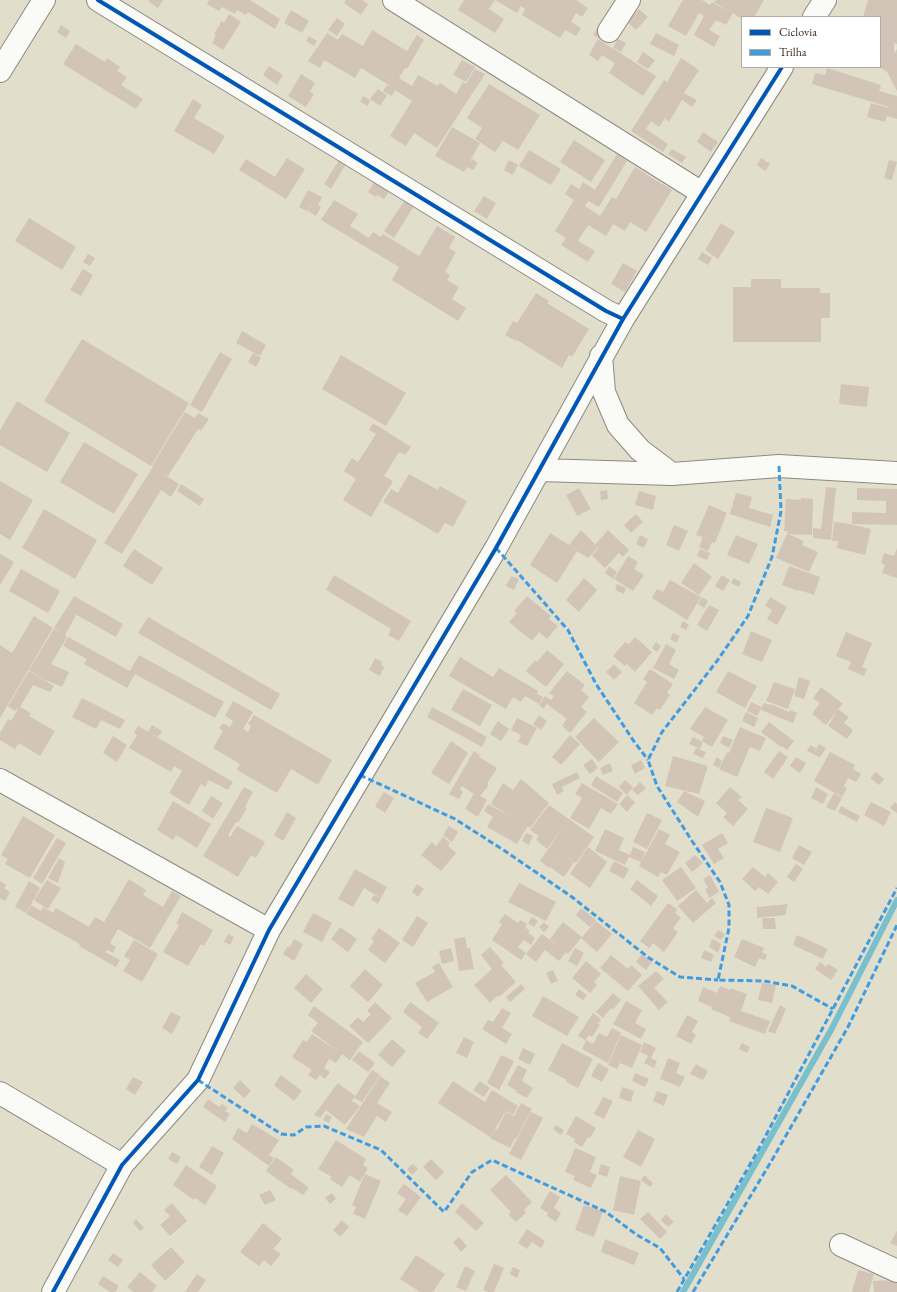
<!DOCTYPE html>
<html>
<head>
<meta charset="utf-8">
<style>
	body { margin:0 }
	#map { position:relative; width:897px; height:1292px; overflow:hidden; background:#e1decc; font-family:"EB Garamond",serif }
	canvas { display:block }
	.legend { position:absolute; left:741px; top:16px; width:140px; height:52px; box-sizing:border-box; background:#fff; border:1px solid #b1aaa5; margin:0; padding:5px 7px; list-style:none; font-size:12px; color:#3b2a1e }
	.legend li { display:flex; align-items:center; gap:8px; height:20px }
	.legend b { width:20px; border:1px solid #b1aaa5 }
</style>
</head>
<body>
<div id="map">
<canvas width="897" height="1292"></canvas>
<ul class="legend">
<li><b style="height:5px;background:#0057b8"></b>Ciclovia</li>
<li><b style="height:5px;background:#3f9ce0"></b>Trilha</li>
</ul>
</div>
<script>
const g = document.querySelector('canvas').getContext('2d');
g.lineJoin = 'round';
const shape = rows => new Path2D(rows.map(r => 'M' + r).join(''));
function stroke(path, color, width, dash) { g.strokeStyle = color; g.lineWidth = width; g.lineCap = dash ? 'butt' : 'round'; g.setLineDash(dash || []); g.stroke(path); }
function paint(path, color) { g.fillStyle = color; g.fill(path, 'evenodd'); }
stroke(shape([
	[683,1292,831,1030,897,900]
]), '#79bfcc', 6);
paint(shape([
	[150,0,163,0,158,8,149,2],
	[209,0,250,0,280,19,275,29,248,12,246,15,237,10,235,14,222,7,219,11,207,4],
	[346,0,362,0,368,4,361,15,344,3],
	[464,0,495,0,489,9,504,19,495,33,458,10],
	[495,0,576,0,588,8,582,17,576,13,571,22,581,28,576,36,565,30,560,38,522,15,525,9,521,6,517,13],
	[683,0,702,0,710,5,712,2,731,13,714,2,716,0,764,0,754,17,742,17,742,19,733,13,726,25,716,20,709,30,720,36,714,47,694,35,704,16,699,13,686,36,668,26],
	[868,0,897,0,897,44,894,43,894,54,897,49,897,91,887,72,880,67,880,17,863,17],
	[639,9,648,17,636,30,627,22],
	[291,10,309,21,302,33,284,23],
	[229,14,241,22,223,50,212,43,216,35,214,34,222,21,224,23],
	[337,18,345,24,337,36,328,30],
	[61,25,70,31,66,38,57,32],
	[598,26,605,30,600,39,593,35],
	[372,30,407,51,417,35,424,40,407,69,405,68,399,78,412,86,418,75,438,86,440,83,456,94,463,82,466,84,475,69,485,74,437,148,414,133,406,146,390,136,412,101,395,90,392,96,383,91,387,85,392,87,361,68,355,78,324,60,320,68,308,61,327,33,338,40,342,34,363,46],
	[656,33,679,45,674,56,650,44],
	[309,36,317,41,314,46,306,41],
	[598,39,656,76,643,96,609,73,615,63,602,55,598,61,589,55],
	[618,39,626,43,621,52,613,48],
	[76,44,105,62,107,58,120,67,117,71,127,77,121,85,143,99,136,109,63,64],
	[643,52,655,60,648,69,637,62],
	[681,58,699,70,684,93,697,100,692,107,682,100,669,122,665,118,659,127,651,121,646,129,668,144,663,152,631,131,664,80,667,82],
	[462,60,475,67,466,82,453,75],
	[269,66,283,75,277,85,263,75],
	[827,68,881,85,879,91,897,96,897,119,887,116,885,122,867,117,871,103,889,108,889,107,812,84,815,73,825,75],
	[301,74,315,83,310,92,314,94,306,107,288,96],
	[489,84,540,115,518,150,503,141,495,152,475,139,482,128,467,118],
	[378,89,387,95,380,106,370,99],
	[363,96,370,100,368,106,360,102],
	[193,99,202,105,194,118,225,136,214,154,174,131],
	[452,127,480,143,469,163,472,159,478,163,473,170,467,167,464,172,435,156],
	[703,132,718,142,711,152,697,142],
	[574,140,605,160,591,182,560,162],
	[672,149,686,157,682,163,668,154],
	[529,150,561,169,551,185,519,166],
	[617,154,627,161,599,207,588,201,585,206,600,216,612,197,616,199,635,167,672,190,646,232,630,222,625,231,613,224,606,236,588,225,578,241,595,251,588,262,561,245,566,238,555,231,574,200,565,194,571,184,579,189,583,182,595,190],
	[287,158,305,169,286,199,239,170,246,159,275,177],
	[761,158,770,164,765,171,757,165],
	[339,160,346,164,331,189,324,184],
	[509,160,518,165,513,175,504,170],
	[889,160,897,162,892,180,884,178],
	[375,180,390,190,384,199,377,195,376,197,368,192],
	[308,190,322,197,318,205,321,207,316,216,308,211,314,199,307,211,299,207],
	[484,196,496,203,487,219,474,211],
	[334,200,358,214,350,226,369,238,373,232,381,237,383,234,419,256,437,226,455,237,449,248,456,252,445,272,450,275,447,280,459,287,452,299,466,308,458,321,392,280,399,267,321,220],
	[405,200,414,206,394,238,384,231],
	[29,218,76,247,62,270,15,241],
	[721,223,735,232,718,259,705,250],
	[702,252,712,258,708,265,698,259],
	[88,254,95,258,90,266,83,262],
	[623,263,637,271,625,292,611,284],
	[83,269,93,275,81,296,70,290],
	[751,279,781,279,781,288,820,288,820,293,830,293,830,318,821,318,821,342,733,342,733,287,751,287],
	[536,293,549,301,547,303,589,329,572,357,569,355,562,368,517,340,516,341,505,335,513,321,517,323],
	[242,331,266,345,260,356,236,343],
	[82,339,189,403,151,466,44,401],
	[220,352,232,359,202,412,190,405],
	[253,353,261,358,256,367,248,362],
	[341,355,406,393,386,426,322,389],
	[841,384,869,387,867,407,839,404],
	[17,401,70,433,47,472,0,445,0,430],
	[185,412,195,418,198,413,209,419,201,431,198,429,168,476,159,471,179,484,171,497,161,490,122,554,104,543,153,467,152,466],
	[373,423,411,447,405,455,399,452,384,476,393,481,371,517,343,500,356,479,344,471,352,458,358,462,376,434,369,430],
	[84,442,138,474,114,514,60,482],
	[409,474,438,490,440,486,467,501,453,527,445,523,438,534,383,502,391,489,398,493],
	[0,481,33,500,10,540,0,534],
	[181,484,204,499,200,506,177,491],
	[826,487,836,488,831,540,813,538,813,528,821,529],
	[579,488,591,509,577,516,566,495],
	[857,488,897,489,897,525,852,524,852,512,886,513,886,501,857,500],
	[607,490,608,499,601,500,600,491],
	[639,491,656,496,653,510,635,505],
	[736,493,752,497,749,508,773,515,770,527,730,514],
	[801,498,813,499,812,535,788,534,804,541,802,545,818,552,809,572,776,558,787,534,788,531,784,531,786,499,801,500],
	[709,505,727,513,715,543,712,542,708,551,699,547,703,537,696,535],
	[44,509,97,540,75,579,22,548],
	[636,514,643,522,631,533,624,525],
	[834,522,850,524,871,529,865,555,837,548,838,541,832,541],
	[674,525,688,531,679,551,666,545],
	[581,530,595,544,594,545,597,549,588,558,577,551,557,583,530,565,550,533,569,545],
	[608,530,629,550,623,557,619,553,605,568,592,556,598,549,594,546],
	[640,535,648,539,644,548,636,544],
	[736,535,758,544,749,564,727,555],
	[897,548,897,578,882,573,885,565,881,563,884,553,894,556],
	[134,549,163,568,152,585,123,566],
	[700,549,710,553,707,560,697,556],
	[0,554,14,562,0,585],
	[628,556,638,562,634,569,644,575,633,591,614,579],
	[694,563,712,577,699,595,681,583],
	[609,566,617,572,613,579,605,573],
	[789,566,820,577,814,595,799,590,798,591,782,585],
	[21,569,60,591,48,613,9,591],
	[334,575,411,621,399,641,388,635,391,629,326,590],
	[722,575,730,580,723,591,715,586],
	[511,576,519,579,514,590,506,586],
	[584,578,597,590,579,612,566,600],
	[734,578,741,582,739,587,731,583],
	[670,580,701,597,687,620,652,598,657,589,663,592],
	[617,584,626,588,624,594,615,590],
	[74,596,123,624,116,637,66,609],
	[527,596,551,616,549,619,558,626,547,639,539,632,532,641,509,622,517,613,514,611],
	[702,597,708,601,704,608,698,604],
	[770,597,787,607,777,625,767,619,772,610,765,606],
	[709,605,719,610,707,631,697,625],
	[66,609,76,615,65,635,67,637,51,664,69,672,62,687,43,679,29,670,54,629,61,633,54,628],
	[34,616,53,628,0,718,0,645,12,653],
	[148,617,280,694,271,710,138,633],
	[683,621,689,625,686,630,680,627],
	[751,631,772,640,762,662,742,654],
	[846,632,872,643,862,667,867,669,864,676,848,669,851,662,836,656],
	[673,633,680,636,676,643,670,639],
	[68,637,130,671,139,655,224,702,215,718,135,674,127,688,84,664,87,659,63,646],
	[635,637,652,652,635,672,627,664,625,666,613,656,625,642,629,644],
	[656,642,661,646,657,652,652,648],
	[666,644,676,650,669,664,679,670,674,679,653,668],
	[547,650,564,664,546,687,526,671,535,660,537,662],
	[460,657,493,677,499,668,538,691,537,694,543,697,539,704,525,696,521,702,513,697,506,709,449,676],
	[375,658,382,662,381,665,384,667,380,676,369,670],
	[614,664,622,672,614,680,606,672],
	[650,669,673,684,667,693,670,695,660,710,657,708,652,715,634,703,647,682,643,679],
	[29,671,54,686,50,692,33,685,20,707,31,713,29,716,55,731,40,756,19,743,15,749,0,740,0,733,8,719,11,721,19,707,15,711,8,706],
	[567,671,585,685,581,690,589,697,581,707,587,712,570,733,562,726,567,719,547,704,543,709,539,705,545,696,551,700,554,696,549,693],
	[728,671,757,686,745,708,716,692],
	[799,677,810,681,804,699,794,696],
	[774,682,795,689,788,709,766,701],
	[821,687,843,704,838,709,849,717,844,723,853,730,847,739,828,726,837,711,826,725,812,714,820,703,813,698],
	[463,689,492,705,480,726,451,710],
	[82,698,125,720,120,729,101,720,96,729,72,717],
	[233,701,253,712,243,729,248,732,251,726,248,724,254,715,332,760,318,785,291,769,277,793,237,770,240,764,213,748,223,731,219,728,223,723,235,730,230,727,233,721,225,716],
	[751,702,762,707,757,716,747,711],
	[764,703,770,705,770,704,789,712,790,710,797,713,793,723,761,710],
	[432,707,487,737,482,747,427,717],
	[705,707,728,720,712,747,702,741,704,737,690,729,699,715,700,715],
	[746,712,758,718,754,727,742,721],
	[539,715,547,721,541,730,533,724],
	[517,718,537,728,527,746,518,742,521,735,511,730],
	[594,718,619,742,599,762,575,737],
	[498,721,509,729,501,741,490,734],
	[769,722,794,741,787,750,782,746,781,747,761,732],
	[152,725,162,731,158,737,148,732],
	[138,726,233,782,228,790,209,780,205,787,201,784,189,805,169,793,182,771,174,766,171,772,129,748,137,735,134,733],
	[740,727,766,738,760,751,750,747,737,777,719,769,727,752,729,753],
	[570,735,580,744,561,765,552,757],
	[113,736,127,745,117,762,103,753],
	[723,736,733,740,729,748,720,743],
	[693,737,703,742,700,749,689,744],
	[451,741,468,753,449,784,431,773],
	[819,744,826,748,820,757,813,754],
	[810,745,816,748,813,754,807,751],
	[696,748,706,752,703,758,693,754],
	[474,751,480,755,479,757,497,768,487,784,489,785,480,796,487,800,478,817,465,809,476,790,474,794,462,786,460,789,463,792,459,799,449,794],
	[779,751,788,757,773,779,764,772],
	[830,752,855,765,853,769,861,774,856,782,848,778,844,786,847,788,842,797,814,781],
	[673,756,708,766,699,794,665,786],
	[717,757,722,761,719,768,713,765],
	[796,757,806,763,800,773,790,766],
	[592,759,598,768,590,774,583,765],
	[641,760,645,768,635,774,631,765],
	[610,763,613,771,603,775,600,768],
	[577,772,580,778,562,787,564,791,557,795,552,784],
	[876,772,884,779,879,785,870,778],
	[596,776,623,793,617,802,591,785],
	[521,779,549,803,530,828,528,826,517,844,487,827,493,817,484,811,488,804,511,817,491,804,503,783,513,790],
	[625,780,633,787,627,795,619,787],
	[640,782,646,788,638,795,632,790],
	[582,783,618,804,611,814,601,808,589,829,570,818,582,798,575,794],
	[244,787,253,792,245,807,247,808,238,823,236,822,228,835,230,837,237,826,265,842,256,858,251,855,238,877,203,856],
	[730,787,742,797,738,800,748,809,733,826,723,817,727,813,716,803],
	[816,787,828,794,823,804,811,798],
	[684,791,705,801,698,817,677,802],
	[384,792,394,798,385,813,375,806],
	[834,793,842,798,835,811,826,807],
	[627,795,635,802,627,812,619,804],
	[211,796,223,803,213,819,202,811],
	[173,801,211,824,197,848,176,835,173,840,157,830],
	[871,802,891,812,884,826,864,815],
	[895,802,897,804,897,813,890,808],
	[549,805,594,837,576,863,560,852,574,862,564,877,550,867,558,855,549,868,540,861,565,824,547,849,536,840,539,836,530,830],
	[841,806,860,816,857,822,838,812],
	[766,808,793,818,780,852,753,842],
	[287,812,296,818,283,841,274,835],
	[647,813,662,820,647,849,633,842],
	[23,816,55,835,30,878,5,864,8,859,1,855],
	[449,826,458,832,452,842,443,835],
	[605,829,624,838,619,850,630,855,633,847,645,852,641,862,629,857,625,865,595,851],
	[659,829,670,835,665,844,680,852,667,875,661,872,658,877,639,866],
	[526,833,533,836,529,845,522,841],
	[722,833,728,843,718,849,724,858,714,864,702,845],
	[443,837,450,843,448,846,456,853,441,871,421,855,432,842,436,846],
	[57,838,66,843,42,884,33,878],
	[799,845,812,852,804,865,792,858],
	[588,847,607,862,590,888,570,874],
	[695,855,703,863,692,872,685,863],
	[59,858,65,862,58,883,48,878],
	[614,861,629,869,624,879,609,871],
	[796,864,803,869,794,882,787,877],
	[681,867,696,888,677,901,662,880],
	[753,867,765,877,768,873,778,882,768,894,759,887,755,891,742,879],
	[355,869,387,887,381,898,364,888,353,907,338,899],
	[710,875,719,892,709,898,705,889,708,888,703,879],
	[129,879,146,890,143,895,163,907,172,891,181,896,150,948,118,929,110,943,116,947,113,953,107,950,105,952,120,960,116,967,79,946,80,944,26,914,31,905,41,911,43,907,53,913,56,908,89,927,95,917,104,922],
	[47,880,61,888,48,909,34,900],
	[637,880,658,896,651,906,630,889],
	[0,881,6,885,4,888,10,892,5,901,0,898],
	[29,881,40,888,26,913,15,907],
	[519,883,556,902,546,921,508,902],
	[417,884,424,889,418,897,412,892],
	[696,890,707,903,712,898,716,903,693,923,678,906],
	[374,895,381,898,378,904,371,900],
	[668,903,677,909,675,913,681,918,673,928,678,932,664,952,653,943,649,948,640,941],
	[788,904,785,915,757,918,757,907],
	[581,908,596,920,590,927,576,915],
	[182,912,213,930,204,946,201,944,188,966,163,952,179,925,176,924],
	[313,913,332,923,322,942,303,932],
	[505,914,518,923,520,920,527,924,525,927,530,931,528,933,535,938,531,945,524,940,518,947,526,953,521,960,492,940,502,924,499,922],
	[417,916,428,923,413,947,402,940],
	[532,917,538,921,534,927,528,923],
	[762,918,775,918,776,929,763,929],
	[596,921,612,934,597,952,581,938,568,954,566,952,559,961,545,950,536,962,526,954,542,934,559,947,550,939,563,922,582,937],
	[544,922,549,927,544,932,539,927],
	[340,927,357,939,348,952,331,939],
	[379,928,400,943,385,963,368,950,374,941,371,939],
	[718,930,725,934,721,940,714,936],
	[228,934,234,937,230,945,224,942],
	[797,935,828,949,823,959,793,945],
	[465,937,467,948,470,948,474,969,459,971,454,939],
	[294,939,303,944,294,961,283,954,288,946,290,947],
	[712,939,721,944,718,953,709,947],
	[742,939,764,948,762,952,767,955,765,960,759,958,755,967,734,957],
	[134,940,158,954,142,982,123,971,130,960,124,956],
	[490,947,504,963,501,965,516,982,499,997,497,996,490,1003,474,985,492,969,481,955],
	[451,948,454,961,442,964,439,951],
	[575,948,584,953,577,966,568,961],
	[704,950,714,955,711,962,701,958],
	[642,954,652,962,646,970,636,962],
	[611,955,628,969,631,965,642,975,628,991,600,968],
	[586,961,601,974,594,982,597,985,590,993,572,978],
	[820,962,826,967,828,964,838,970,831,980,815,969],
	[439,963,453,987,427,1002,415,983,435,972,432,967],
	[365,969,383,985,368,1002,350,986],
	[553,970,558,981,551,984,546,973],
	[656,971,664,979,654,988,668,1002,659,1010,638,986],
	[306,974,323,989,311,1003,294,988],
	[762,983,776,985,772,1003,758,1000],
	[521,984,525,989,510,1002,506,997],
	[720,986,730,990,730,988,747,994,741,1011,770,1021,765,1034,729,1021,730,1017,711,1009,712,1007,698,1001,703,987,717,993],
	[579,989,587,995,583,1000,575,995],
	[613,993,621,1000,613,1010,611,1008,603,1018,596,1012],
	[543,996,579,1017,567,1036,532,1016],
	[626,1001,642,1010,635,1023,646,1029,641,1039,613,1024],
	[375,1002,392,1018,368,1043,349,1026,358,1017,363,1022,371,1014,367,1011],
	[410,1002,439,1023,427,1039,418,1033,422,1027,403,1012],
	[780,1005,786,1009,775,1034,768,1031],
	[314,1006,363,1042,350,1060,342,1054,336,1063,329,1059,324,1068,330,1072,325,1079,320,1075,316,1080,308,1075,312,1070,292,1057,303,1040,307,1042,312,1034,339,1052,311,1031,318,1023,308,1015],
	[502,1008,511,1013,502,1028,512,1034,506,1044,482,1029,488,1020,493,1022],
	[171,1012,181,1017,172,1034,162,1028],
	[593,1013,601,1019,598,1024,600,1025,592,1037,589,1035,586,1040,593,1044,599,1033,607,1037,612,1028,621,1033,608,1063,582,1049,586,1041,578,1036],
	[687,1015,698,1021,692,1032,696,1035,691,1044,676,1036],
	[621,1035,642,1045,632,1068,620,1063,617,1069,608,1065],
	[464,1037,474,1042,467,1058,456,1053],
	[392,1039,406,1051,392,1067,378,1055],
	[644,1042,656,1048,651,1058,657,1061,654,1068,644,1063,648,1056,640,1052],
	[562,1043,593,1059,578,1088,566,1082,567,1080,548,1070],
	[742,1043,750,1047,747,1053,739,1049],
	[523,1048,535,1054,530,1065,518,1059],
	[359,1051,375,1063,368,1072,352,1060],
	[501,1055,514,1061,499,1090,487,1083],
	[668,1058,680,1063,676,1073,685,1077,680,1087,660,1079],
	[598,1063,609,1069,602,1082,591,1076],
	[696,1064,708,1071,703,1080,690,1074],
	[518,1065,527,1070,522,1081,533,1088,527,1098,516,1092,517,1091,507,1085],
	[372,1070,380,1075,362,1102,354,1098],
	[635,1073,649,1079,645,1087,632,1081],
	[281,1075,302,1091,294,1101,274,1085],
	[380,1076,390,1083,377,1103,392,1112,386,1122,377,1116,364,1137,346,1129],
	[133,1077,143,1082,135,1095,126,1089],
	[240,1080,251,1091,244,1098,233,1088],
	[453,1081,485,1102,492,1090,518,1106,513,1115,506,1111,490,1137,438,1103],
	[480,1081,490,1088,484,1097,473,1090],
	[338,1083,355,1096,352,1101,360,1106,345,1125,326,1110,320,1118,314,1115],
	[622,1087,634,1091,631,1102,619,1098],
	[657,1091,668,1095,664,1106,653,1101],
	[603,1097,613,1101,604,1119,594,1114],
	[208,1099,219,1107,222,1104,228,1108,225,1111,230,1114,225,1122,203,1107],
	[521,1103,532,1109,516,1139,515,1138,510,1148,490,1138,495,1129,497,1130,506,1112,515,1117,514,1116],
	[531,1112,543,1118,521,1160,509,1154],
	[326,1114,332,1117,329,1123,323,1120],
	[576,1116,596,1128,590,1138,588,1137,582,1147,574,1142,575,1139,566,1134],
	[252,1124,279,1140,269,1155,274,1158,269,1166,232,1139,238,1128,247,1133],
	[556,1125,564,1130,561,1135,553,1129],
	[638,1130,655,1139,641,1167,623,1157],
	[336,1140,366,1159,363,1165,368,1168,360,1182,350,1175,342,1187,330,1179,332,1177,318,1169],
	[212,1146,224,1153,212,1175,199,1167],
	[575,1148,596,1157,590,1172,597,1175,591,1188,573,1180,575,1176,565,1172],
	[172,1152,181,1157,177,1164,168,1159],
	[276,1157,294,1170,291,1174,309,1188,303,1195,292,1188,291,1189,266,1171],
	[431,1159,444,1172,436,1180,423,1167],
	[413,1164,418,1169,412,1175,407,1169],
	[601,1164,610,1167,607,1177,598,1174],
	[186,1165,217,1186,205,1205,195,1198,194,1200,173,1185],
	[365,1174,381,1181,365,1219,353,1214,356,1207,352,1205],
	[506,1175,532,1202,524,1210,526,1213,516,1222,508,1214,511,1212,490,1190],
	[644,1175,653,1183,650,1187,641,1180],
	[620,1176,641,1181,634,1215,613,1210],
	[404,1184,421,1197,407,1216,398,1210,406,1199,397,1193],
	[270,1190,276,1200,265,1205,259,1195],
	[550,1191,560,1197,554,1208,561,1213,556,1222,547,1216,548,1213,540,1208],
	[332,1193,336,1199,330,1204,325,1198],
	[172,1203,187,1221,170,1236,160,1225,170,1216,164,1210],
	[462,1203,484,1223,476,1231,455,1212],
	[584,1205,603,1211,594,1237,575,1230],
	[648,1212,667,1232,660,1239,640,1219],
	[666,1214,674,1222,668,1227,661,1220],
	[136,1219,144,1228,140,1231,133,1223],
	[342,1220,349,1227,340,1237,333,1230],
	[263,1223,282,1239,273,1249,281,1254,271,1266,264,1260,259,1266,240,1252],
	[527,1229,545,1241,541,1248,532,1242,527,1249,518,1243],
	[897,1231,897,1246,890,1243],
	[459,1237,467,1246,461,1252,453,1242],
	[605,1239,639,1253,634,1265,601,1252],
	[171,1247,185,1262,165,1281,151,1265],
	[113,1253,123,1260,118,1267,108,1260],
	[416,1255,445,1274,433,1292,420,1292,400,1279],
	[494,1264,504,1268,494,1292,488,1292,483,1290],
	[465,1266,475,1271,466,1291,456,1287],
	[513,1267,520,1270,517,1278,510,1274],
	[858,1270,874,1274,869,1292,852,1292],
	[140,1272,157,1286,152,1292,133,1292,127,1287],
	[197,1274,206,1280,198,1292,185,1292],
	[103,1276,119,1286,115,1292,110,1292,98,1284],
	[897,1280,897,1292,874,1292,873,1281]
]), '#d2c5b8');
const minor = shape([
	[98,0,606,311,623,319],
	[394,0,702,193],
	[814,17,825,0],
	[609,31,629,0],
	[0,71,44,0],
	[601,356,604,392,618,425,640,450,672,474],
	[540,470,672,474,779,466,897,473],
	[0,780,269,930],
	[0,1093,122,1165],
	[841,1245,897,1271],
	[53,1292,122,1165,198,1080,269,930,496,548,623,319,782,67]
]);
stroke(minor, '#8e8a80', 24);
stroke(minor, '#fafaf7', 22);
stroke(shape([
	[779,466,781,511,772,557,748,616,717,661,662,732,648,760,657,786,692,841,720,882,729,905,729,928,718,980,764,981,792,986,833,1009],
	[496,548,568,630,596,684,633,740,648,760],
	[360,775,455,819,505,851,572,897,649,958,680,977,718,980],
	[198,1080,281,1134,294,1135,306,1127,324,1126,381,1150,444,1212,472,1172,492,1160,606,1212,637,1235,660,1248,684,1279],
	[677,1292,756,1154,897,888],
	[693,1292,772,1160,848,1027,897,925]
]), '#3f9ce0', 3, [6, 3]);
stroke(shape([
	[98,0,606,311,623,319],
	[53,1292,122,1165,198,1080,269,930,496,548,623,319,782,67]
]), '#0057b8', 4);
</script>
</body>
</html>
